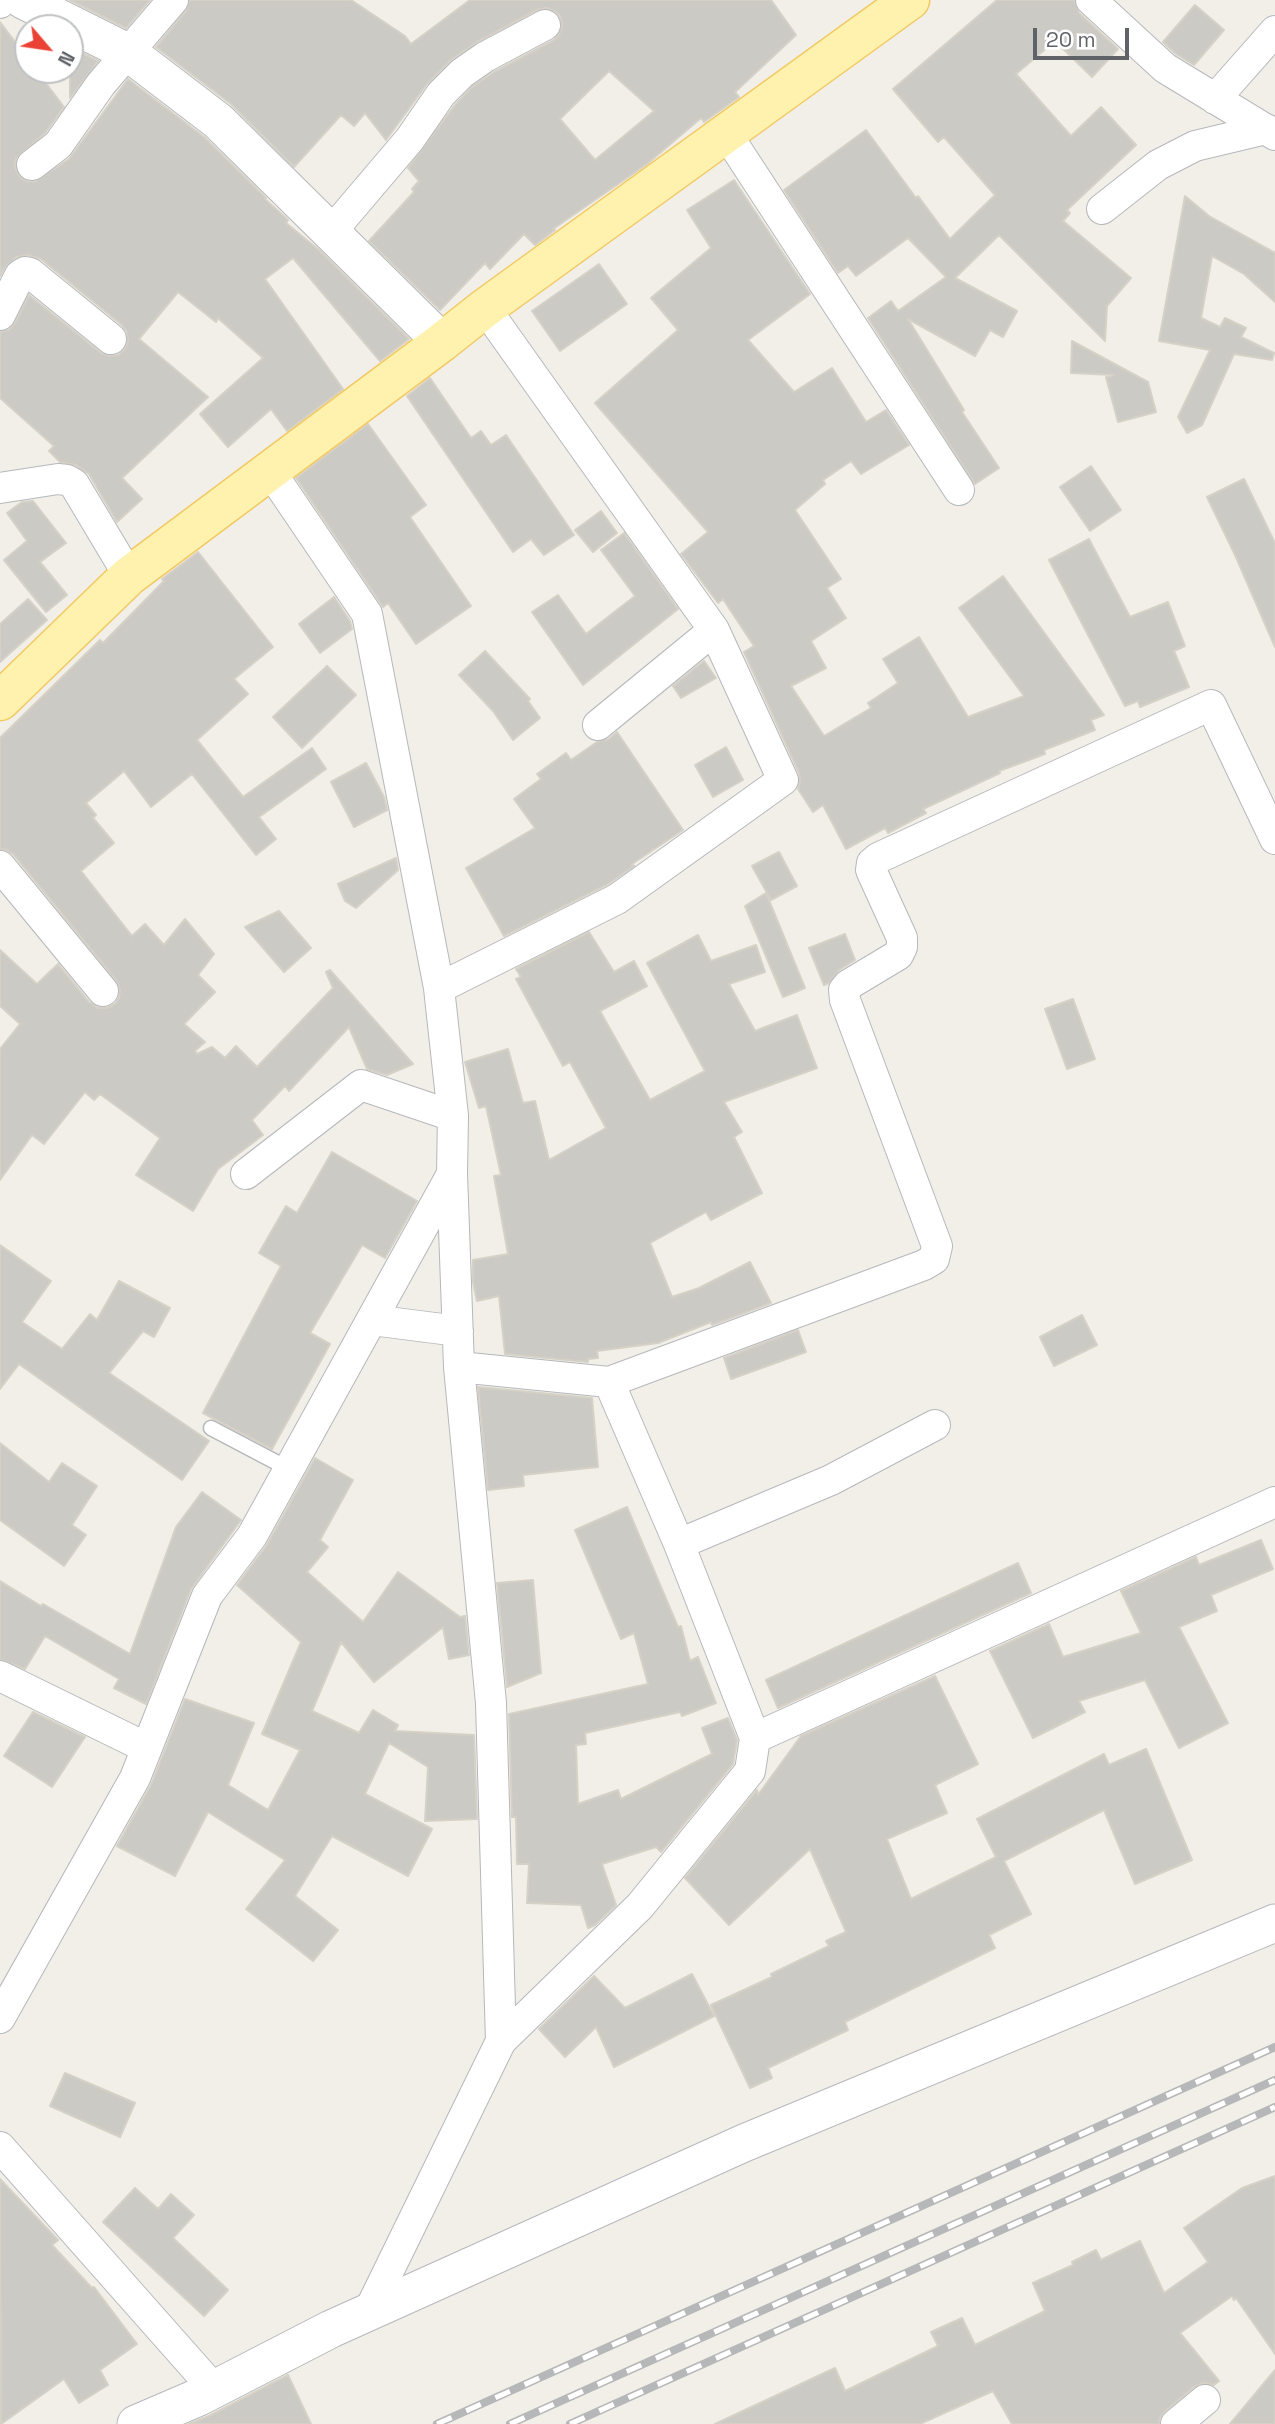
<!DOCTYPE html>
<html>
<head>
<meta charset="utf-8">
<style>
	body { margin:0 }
	#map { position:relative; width:1275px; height:2424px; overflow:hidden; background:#f1efe8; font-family:"Space Grotesk",sans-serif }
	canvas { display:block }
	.north { position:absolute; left:14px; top:14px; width:70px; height:70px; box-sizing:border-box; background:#fff; border:2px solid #bfc1c3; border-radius:50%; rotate:119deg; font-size:19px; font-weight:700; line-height:28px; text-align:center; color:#5f6368 }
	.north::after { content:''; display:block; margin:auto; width:24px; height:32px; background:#ea4335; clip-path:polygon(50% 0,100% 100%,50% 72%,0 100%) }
	.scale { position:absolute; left:1033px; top:28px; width:96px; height:32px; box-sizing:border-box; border:4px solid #5f6368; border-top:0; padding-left:9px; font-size:21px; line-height:24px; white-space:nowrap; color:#5f6368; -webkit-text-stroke:5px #fff; paint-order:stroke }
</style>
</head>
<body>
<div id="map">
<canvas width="1275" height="2424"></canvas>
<div class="north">N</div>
<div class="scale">20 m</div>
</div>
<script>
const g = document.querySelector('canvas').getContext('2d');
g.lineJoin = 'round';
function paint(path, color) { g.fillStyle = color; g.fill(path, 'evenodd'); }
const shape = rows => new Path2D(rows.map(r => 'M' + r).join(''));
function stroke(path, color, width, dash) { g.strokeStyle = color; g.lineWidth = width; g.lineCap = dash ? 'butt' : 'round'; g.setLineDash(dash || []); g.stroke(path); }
const building = shape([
	[70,0,150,0,126,28,70,0],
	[190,0,351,0,405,36,411,44,470,0,771,0,796,35,735,92,739,97,704,122,701,118,647,164,553,229,555,230,535,245,524,234,490,269,485,263,440,310,369,241,414,192,412,189,419,181,408,168,455,105,473,86,494,72,554,40,559,35,562,26,560,16,555,11,546,8,537,10,477,42,452,59,427,84,386,140,365,113,354,126,341,115,294,167,231,104,156,47,186,11,190,0],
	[609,71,654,111,595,160,560,119,609,71],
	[997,0,1074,0,1079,13,1118,49,1092,77,1055,41,1016,74,1071,136,1101,107,1136,145,1067,210,1070,213,1063,221,1131,278,1107,306,1105,341,999,235,955,278,1017,311,1003,337,990,330,975,356,908,319,964,410,962,412,999,468,975,484,868,318,891,301,898,311,946,277,908,238,856,276,848,266,838,273,784,190,866,130,916,198,918,196,950,239,995,195,944,137,938,142,893,89,997,0],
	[1195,5,1224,30,1194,65,1176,54,1163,42,1195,5],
	[0,22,28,59,28,70,36,70,64,107,45,133,16,158,15,168,19,176,26,181,35,182,69,159,128,79,204,137,266,198,265,199,288,220,286,223,319,250,409,339,380,361,293,258,265,279,343,389,287,431,271,409,228,447,200,414,263,358,218,318,216,322,178,292,139,339,208,397,122,478,142,499,117,522,89,474,76,465,60,462,49,451,54,446,0,398,0,332,9,330,15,323,29,295,101,353,109,356,118,355,125,349,128,341,127,332,122,325,41,259,28,255,16,257,5,267,0,276,0,22],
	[70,47,98,61,70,98,70,47],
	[734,180,810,294,748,340,794,392,832,368,866,422,886,410,909,445,861,474,851,461,823,480,825,484,795,510,841,579,827,588,846,618,811,641,826,668,791,686,824,736,871,708,868,703,898,683,883,659,919,637,968,717,1024,696,959,608,1003,576,1104,715,1091,720,1095,730,1044,750,1045,754,999,771,1000,773,923,809,926,813,888,833,885,828,846,849,823,805,813,812,798,789,800,781,799,773,744,652,754,646,723,599,718,603,681,554,708,532,595,403,678,330,651,298,711,248,687,210,734,180],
	[1185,196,1209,216,1275,253,1275,302,1244,274,1212,256,1201,318,1220,327,1225,318,1246,328,1241,337,1274,353,1272,360,1234,354,1202,425,1187,433,1178,417,1210,350,1159,341,1185,196],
	[599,264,627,304,560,351,532,311,599,264],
	[1072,341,1148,382,1156,412,1118,422,1106,377,1114,375,1071,373,1072,341],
	[430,378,471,438,481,431,491,445,506,435,574,535,544,555,531,539,513,552,407,396,430,378],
	[368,424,426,505,410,517,471,606,416,644,388,603,383,607,296,478,368,424],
	[1091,466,1121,510,1090,531,1060,487,1091,466],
	[1244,479,1275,543,1275,647,1235,555,1207,497,1244,479],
	[33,501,66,543,40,562,67,595,46,612,4,560,27,541,7,513,22,502,33,501],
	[601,511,617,533,593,552,575,530,601,511],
	[624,533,678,609,583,685,532,612,558,595,586,634,635,596,601,550,624,533],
	[1089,539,1130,617,1168,602,1185,646,1174,651,1189,687,1140,707,1138,701,1125,706,1049,560,1089,539],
	[198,552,273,647,234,679,248,694,197,740,243,797,312,748,326,769,259,817,276,839,256,855,192,774,151,807,124,771,86,803,96,815,93,818,114,843,81,871,132,936,145,924,164,945,185,919,214,954,198,975,215,992,184,1024,205,1042,195,1051,197,1054,212,1047,225,1058,236,1046,257,1067,333,988,326,972,330,970,413,1064,387,1075,367,1069,349,1027,289,1091,285,1086,252,1120,263,1135,218,1169,193,1211,136,1175,160,1138,100,1094,94,1100,85,1092,44,1144,32,1135,0,1180,0,1049,20,1024,0,1006,0,950,37,984,58,964,89,1002,98,1008,107,1008,115,1004,119,998,120,989,116,980,14,855,7,850,0,849,0,738,100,640,103,643,164,581,162,579,198,552],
	[334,597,350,621,352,629,320,653,299,624,334,597],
	[28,599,47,620,0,662,0,624,28,599],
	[485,651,530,699,528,701,540,718,513,740,493,711,459,675,485,651],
	[704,661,716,678,681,698,673,686,704,661],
	[327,666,356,695,302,748,273,717,327,666],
	[617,732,683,830,632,864,634,866,608,884,504,936,466,868,535,828,514,799,541,779,537,774,566,753,571,760,597,742,609,739,617,732],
	[726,747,743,780,713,797,695,765,726,747],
	[366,763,384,797,387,810,354,827,331,782,366,763],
	[779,852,797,886,771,900,752,866,779,852],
	[396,858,398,870,356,908,345,901,338,884,396,858],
	[766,893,805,988,783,997,745,906,766,893],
	[279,911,311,948,284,972,245,927,279,911],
	[589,932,614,972,634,961,647,986,600,1011,650,1100,705,1071,647,963,698,935,711,961,756,945,765,972,729,984,755,1031,797,1015,817,1068,724,1102,742,1132,734,1137,762,1193,711,1220,706,1212,650,1243,672,1297,699,1288,750,1262,771,1303,712,1325,711,1322,658,1343,597,1351,598,1358,588,1359,588,1362,505,1354,499,1296,477,1301,473,1282,473,1260,508,1254,494,1176,501,1175,486,1106,479,1108,465,1062,508,1049,523,1103,535,1101,549,1160,606,1128,570,1062,563,1066,516,979,521,977,516,969,589,932],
	[845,934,855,960,839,970,829,983,824,985,809,948,845,934],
	[1073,999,1095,1059,1067,1069,1045,1009,1073,999],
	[332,1152,417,1201,385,1258,362,1245,310,1333,330,1344,272,1449,203,1413,281,1266,259,1253,286,1206,297,1213,332,1152],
	[0,1245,51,1281,22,1322,62,1349,90,1314,97,1320,119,1281,170,1308,154,1337,143,1331,109,1373,209,1441,182,1480,19,1364,0,1389,0,1245],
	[1082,1315,1097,1345,1054,1366,1040,1337,1082,1315],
	[798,1330,806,1352,731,1379,724,1358,798,1330],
	[478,1387,592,1398,598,1467,523,1475,524,1486,488,1490,478,1387],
	[0,1443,49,1482,62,1463,97,1486,72,1525,86,1535,64,1566,0,1520,0,1443],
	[315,1458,353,1480,320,1540,328,1547,307,1572,363,1622,398,1572,460,1617,465,1616,469,1655,449,1659,443,1627,374,1682,341,1642,312,1711,359,1733,373,1710,398,1725,395,1731,474,1735,477,1819,425,1821,428,1767,389,1743,365,1794,432,1829,408,1876,332,1836,295,1896,338,1930,313,1961,246,1909,285,1860,208,1812,175,1876,117,1846,151,1785,185,1699,254,1723,228,1785,268,1810,300,1750,262,1734,301,1642,237,1585,267,1545,315,1458],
	[202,1492,241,1520,191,1589,146,1704,114,1688,119,1679,45,1636,25,1669,0,1659,0,1581,41,1606,43,1604,130,1654,176,1527,202,1492],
	[627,1507,678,1627,681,1626,690,1661,698,1657,716,1703,682,1716,680,1712,585,1733,586,1744,576,1745,578,1804,618,1790,621,1799,712,1754,702,1728,728,1718,737,1740,733,1764,661,1852,656,1847,602,1864,616,1905,595,1925,588,1928,581,1905,527,1903,529,1864,517,1864,516,1817,512,1817,509,1714,648,1684,634,1633,621,1639,575,1530,627,1507],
	[1261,1540,1273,1569,1211,1595,1217,1611,1179,1627,1228,1723,1179,1748,1145,1680,1079,1701,1085,1712,1033,1738,990,1651,1049,1624,1063,1657,1141,1633,1121,1591,1196,1557,1199,1565,1261,1540],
	[1018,1563,1031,1593,778,1708,766,1680,1018,1563],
	[533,1580,541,1673,507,1687,497,1583,533,1580],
	[935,1676,978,1764,935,1785,947,1813,887,1839,911,1899,996,1857,977,1819,1104,1754,1109,1765,1146,1749,1192,1860,1135,1884,1104,1810,1004,1861,1031,1914,989,1935,995,1948,845,2022,848,2030,768,2068,772,2078,750,2088,711,2005,772,1977,771,1974,829,1946,826,1941,846,1932,810,1849,729,1925,685,1878,757,1790,758,1795,801,1736,935,1676],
	[33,1712,85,1737,52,1787,4,1756,33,1712],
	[692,1974,714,2016,614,2067,596,2027,565,2057,539,2029,594,1976,625,2008,692,1974],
	[65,2073,135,2103,120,2137,50,2106,65,2073],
	[1275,2176,1275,2354,1236,2298,1234,2300,1232,2296,1180,2333,1219,2381,1214,2385,1203,2383,1194,2387,1165,2411,1160,2417,1159,2424,1012,2424,993,2391,920,2424,715,2424,835,2368,845,2391,938,2346,931,2332,962,2318,975,2345,1045,2311,1033,2283,1073,2265,1072,2262,1096,2250,1101,2260,1140,2241,1164,2293,1208,2262,1184,2228,1242,2188,1275,2176],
	[0,2179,58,2240,52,2245,92,2288,94,2287,137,2344,100,2370,108,2385,79,2403,64,2379,1,2424,0,2179],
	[135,2188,158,2209,171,2194,194,2215,173,2238,228,2290,204,2316,103,2222,135,2188],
	[1275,2370,1275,2424,1230,2424,1275,2370],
	[288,2375,311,2424,189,2424,209,2416,288,2375]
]);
paint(building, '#cccac5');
stroke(building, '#d6d1c6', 2);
const service = shape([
	[211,1428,289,1469]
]);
const minor = shape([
	[1091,0,1165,68,1275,135],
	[0,3,3,0],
	[1215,99,1275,31],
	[726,133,959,490],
	[32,165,58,145,101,84,173,0],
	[1102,209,1158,165,1195,146,1266,129],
	[331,232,410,139,441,94,462,73,485,57,545,25],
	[0,315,20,275,25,272,30,273,111,339],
	[270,471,367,614,439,988,453,1116,452,1174,459,1367,491,1703,501,2041],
	[0,488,58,479,67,480,74,484,129,576],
	[598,725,714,630],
	[0,866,103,991],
	[439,988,617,899,783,780,714,630,485,308],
	[246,1174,361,1085,453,1116],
	[372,1320,458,1331],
	[459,1367,609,1382,924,1265,934,1259,937,1246,845,1000,844,990,848,985,898,955,902,947,902,938,871,870,872,863,878,858,1211,705,1275,839],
	[609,1382,679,1544,755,1738],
	[679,1544,831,1480,935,1425],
	[0,1676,147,1748],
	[0,2018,135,1778,207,1596,252,1536,452,1174],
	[0,2147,214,2389],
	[368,2313,501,2041,640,1906,750,1771,755,1738,1275,1502],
	[1176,2424,1205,2400]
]);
const tertiary = shape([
	[23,0,129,53,218,121,442,342],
	[136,2424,199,2397,331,2329,744,2143,1275,1923]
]);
const primary = shape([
	[0,701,129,576,442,342,485,308,910,0]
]);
stroke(service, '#b5b8bc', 17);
stroke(minor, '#b5b8bc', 32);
stroke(tertiary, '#b5b8bc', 39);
stroke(primary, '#f2c960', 41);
stroke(service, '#fff', 14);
stroke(minor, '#fff', 30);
stroke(tertiary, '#fff', 37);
stroke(primary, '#fff2af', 38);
const rail = shape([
	[437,2424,1275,2047],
	[510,2424,1275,2080],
	[570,2424,1275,2107]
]);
stroke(rail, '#b6b7b8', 8);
stroke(rail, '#fff', 5, [16]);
</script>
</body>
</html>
